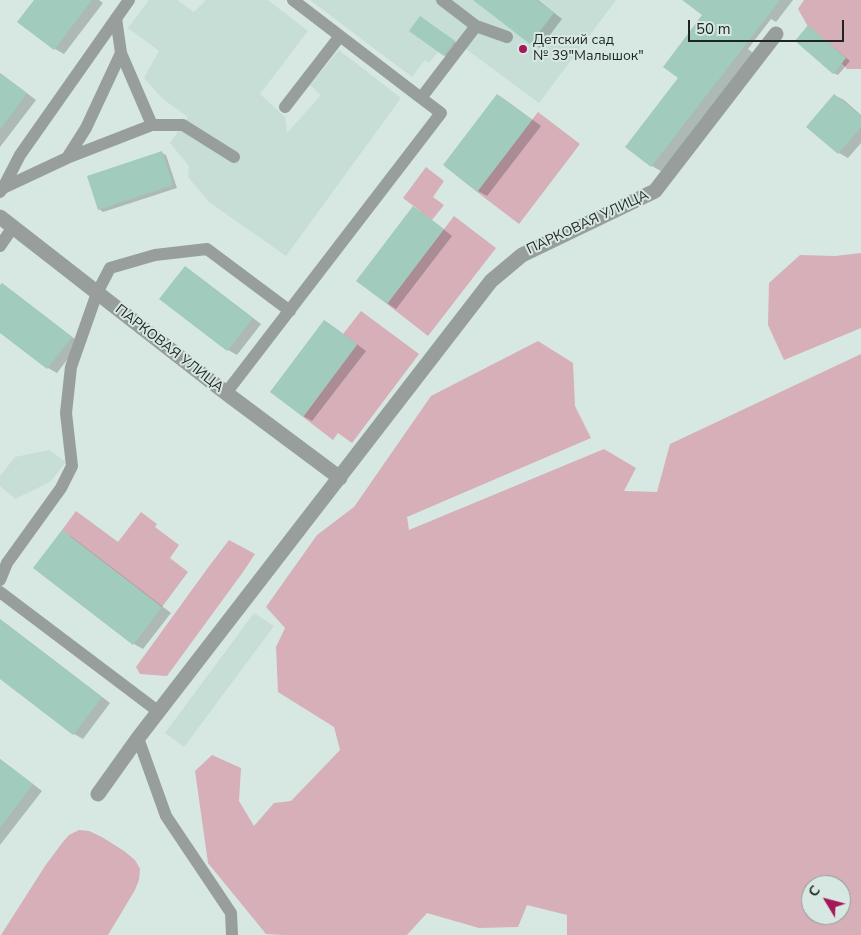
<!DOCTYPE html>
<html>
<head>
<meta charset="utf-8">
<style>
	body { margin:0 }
	#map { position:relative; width:861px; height:935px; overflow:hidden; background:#d7e8e2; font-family:"Nunito Sans",sans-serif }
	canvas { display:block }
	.north { position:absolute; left:801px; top:875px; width:50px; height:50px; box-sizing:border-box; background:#d7e8e2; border:1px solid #8d9a96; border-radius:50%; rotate:307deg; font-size:14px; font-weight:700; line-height:20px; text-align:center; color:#1f2523 }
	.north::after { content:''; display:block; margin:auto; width:18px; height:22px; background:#a61758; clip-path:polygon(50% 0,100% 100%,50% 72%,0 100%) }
	.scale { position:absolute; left:688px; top:20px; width:156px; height:22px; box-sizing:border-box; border:2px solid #1f2523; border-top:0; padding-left:6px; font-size:15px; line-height:18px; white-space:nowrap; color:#1f2523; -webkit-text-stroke:4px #d7e8e2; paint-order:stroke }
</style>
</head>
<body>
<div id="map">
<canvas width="861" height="935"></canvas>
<div class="north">С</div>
<div class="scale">50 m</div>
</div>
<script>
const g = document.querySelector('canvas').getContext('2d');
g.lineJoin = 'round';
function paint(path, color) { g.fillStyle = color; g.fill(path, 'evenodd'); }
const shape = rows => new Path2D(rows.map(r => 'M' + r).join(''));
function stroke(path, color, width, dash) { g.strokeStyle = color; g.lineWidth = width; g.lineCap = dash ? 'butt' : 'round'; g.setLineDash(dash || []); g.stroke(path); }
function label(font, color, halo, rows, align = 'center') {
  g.font = font + ' "Nunito Sans",sans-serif'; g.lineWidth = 4; g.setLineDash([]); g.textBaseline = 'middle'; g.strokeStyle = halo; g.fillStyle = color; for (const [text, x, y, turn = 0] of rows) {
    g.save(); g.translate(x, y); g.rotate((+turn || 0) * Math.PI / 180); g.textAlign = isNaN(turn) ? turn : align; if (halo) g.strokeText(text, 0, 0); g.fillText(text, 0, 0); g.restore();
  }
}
paint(shape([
	[149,0,177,0,194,12,206,0,268,0,308,31,260,94,285,117,287,133,321,95,310,85,339,50,401,98,286,256,209,202,188,177,189,166,170,143,188,117,163,99,144,78,159,51,128,28],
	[310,0,616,0,539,103,455,41,444,56,438,52,429,63,425,60,412,77],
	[49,450,66,462,50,482,15,499,0,486,0,476,15,457],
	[254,613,274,626,184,747,165,733]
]), '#c6ded5');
paint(shape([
	[804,0,861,0,861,69,847,69,810,30,798,9],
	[538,112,580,144,519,224,477,192],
	[426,167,444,181,433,197,444,205,432,220,403,198],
	[454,216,496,248,428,336,387,304],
	[861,253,861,328,784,360,768,325,769,283,800,255,835,256],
	[361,311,419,354,352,443,338,433,333,440,303,417,357,345,343,334],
	[538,341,573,363,575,406,591,438,407,517,409,530,604,449,636,468,624,491,657,492,670,444,861,354,861,935,567,935,567,915,527,905,518,927,479,928,427,913,407,935,283,935,266,934,208,863,195,771,212,755,241,768,239,801,254,826,274,803,291,801,340,750,334,727,278,692,276,647,285,628,266,607,317,535,354,507,431,396],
	[811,885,841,885,841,915,811,915],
	[76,511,118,542,141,512,157,524,155,527,179,545,170,558,188,572,162,607,62,530],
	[229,540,255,554,243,572,167,676,140,674,136,667,207,569],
	[79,830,89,831,102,837,124,851,135,860,140,869,139,880,135,890,108,935,1,935,45,866,62,843,69,835]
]), '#d6afb9');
paint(shape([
	[36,0,99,0,103,3,64,54,55,49],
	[475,0,538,0,562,19,540,48,531,42],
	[685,0,793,0,776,22,771,19,748,49,757,56,666,174,652,166,627,147,679,78,704,15],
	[420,17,463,47,454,60,444,55],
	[809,27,850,61,838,75,833,73],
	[0,73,36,100,0,147],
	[498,95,507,101,541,126,487,196,478,191],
	[834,95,844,100,861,115,861,143,848,158,839,153],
	[162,153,166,155,177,188,103,212,99,209],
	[414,208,423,213,452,236,396,309,387,303],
	[185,267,194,273,261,324,237,355,228,350,161,298],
	[2,285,11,290,80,343,57,373,48,368,0,331,0,287],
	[325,321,334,327,366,351,312,421,303,416],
	[62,531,72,537,171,613,143,649,134,644],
	[0,620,8,625,110,703,83,739,74,734,0,677],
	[0,759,42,791,0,845]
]), '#0003');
paint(shape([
	[34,0,92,0,54,50,17,22],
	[473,0,537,0,554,13,530,44],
	[682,0,780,0,651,167,625,147,678,78,663,67,702,15],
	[420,16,455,41,444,56,409,31],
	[808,25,846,58,833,74,795,41],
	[0,73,27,93,0,130],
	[497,94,532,120,477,192,443,165],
	[834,94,861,116,861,127,838,154,806,127],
	[162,151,173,185,98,210,87,176],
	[413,206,444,229,387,304,356,281],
	[185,266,253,318,227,351,159,299],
	[2,283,72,337,47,369,0,333,0,285],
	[324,320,357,344,303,417,270,392],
	[62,530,162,607,133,645,33,568],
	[0,619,102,697,73,735,0,679],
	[0,759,33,784,0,828]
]), '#a1cbbc');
stroke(shape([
	[293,0,421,98],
	[116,18,121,53,152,125],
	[476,26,507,37],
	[285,107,340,36],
	[67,158,152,125,183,125,234,157],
	[3,188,67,158,86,128,121,53],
	[0,192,3,188,20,155,129,0],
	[0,246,13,227],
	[226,393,441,113,421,98,476,26,442,0],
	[0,580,7,563,61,488,72,466,66,413,71,367,97,293,110,268,155,255,207,249,290,311],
	[0,592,159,712],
	[138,738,166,816,231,913,232,935]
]), '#979e9b', 12);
stroke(shape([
	[0,217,226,393,340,478],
	[98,794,138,738,491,281,522,255,655,191,776,34]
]), '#979e9b', 15);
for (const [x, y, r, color] of [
	[523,49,5,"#a61758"]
]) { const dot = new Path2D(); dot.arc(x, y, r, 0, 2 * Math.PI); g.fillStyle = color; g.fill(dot); stroke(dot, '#d7e8e2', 2); }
label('14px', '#1f2523', '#d7e8e2', [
	["Детский сад",533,41],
	["№ 39\"Малышок\"",533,57]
], 'left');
label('14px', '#1f2523', '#d7e8e2', [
	["ПАРКОВАЯ УЛИЦА",588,223,-25],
	["ПАРКОВАЯ УЛИЦА",169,349,38]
]);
</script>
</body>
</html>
